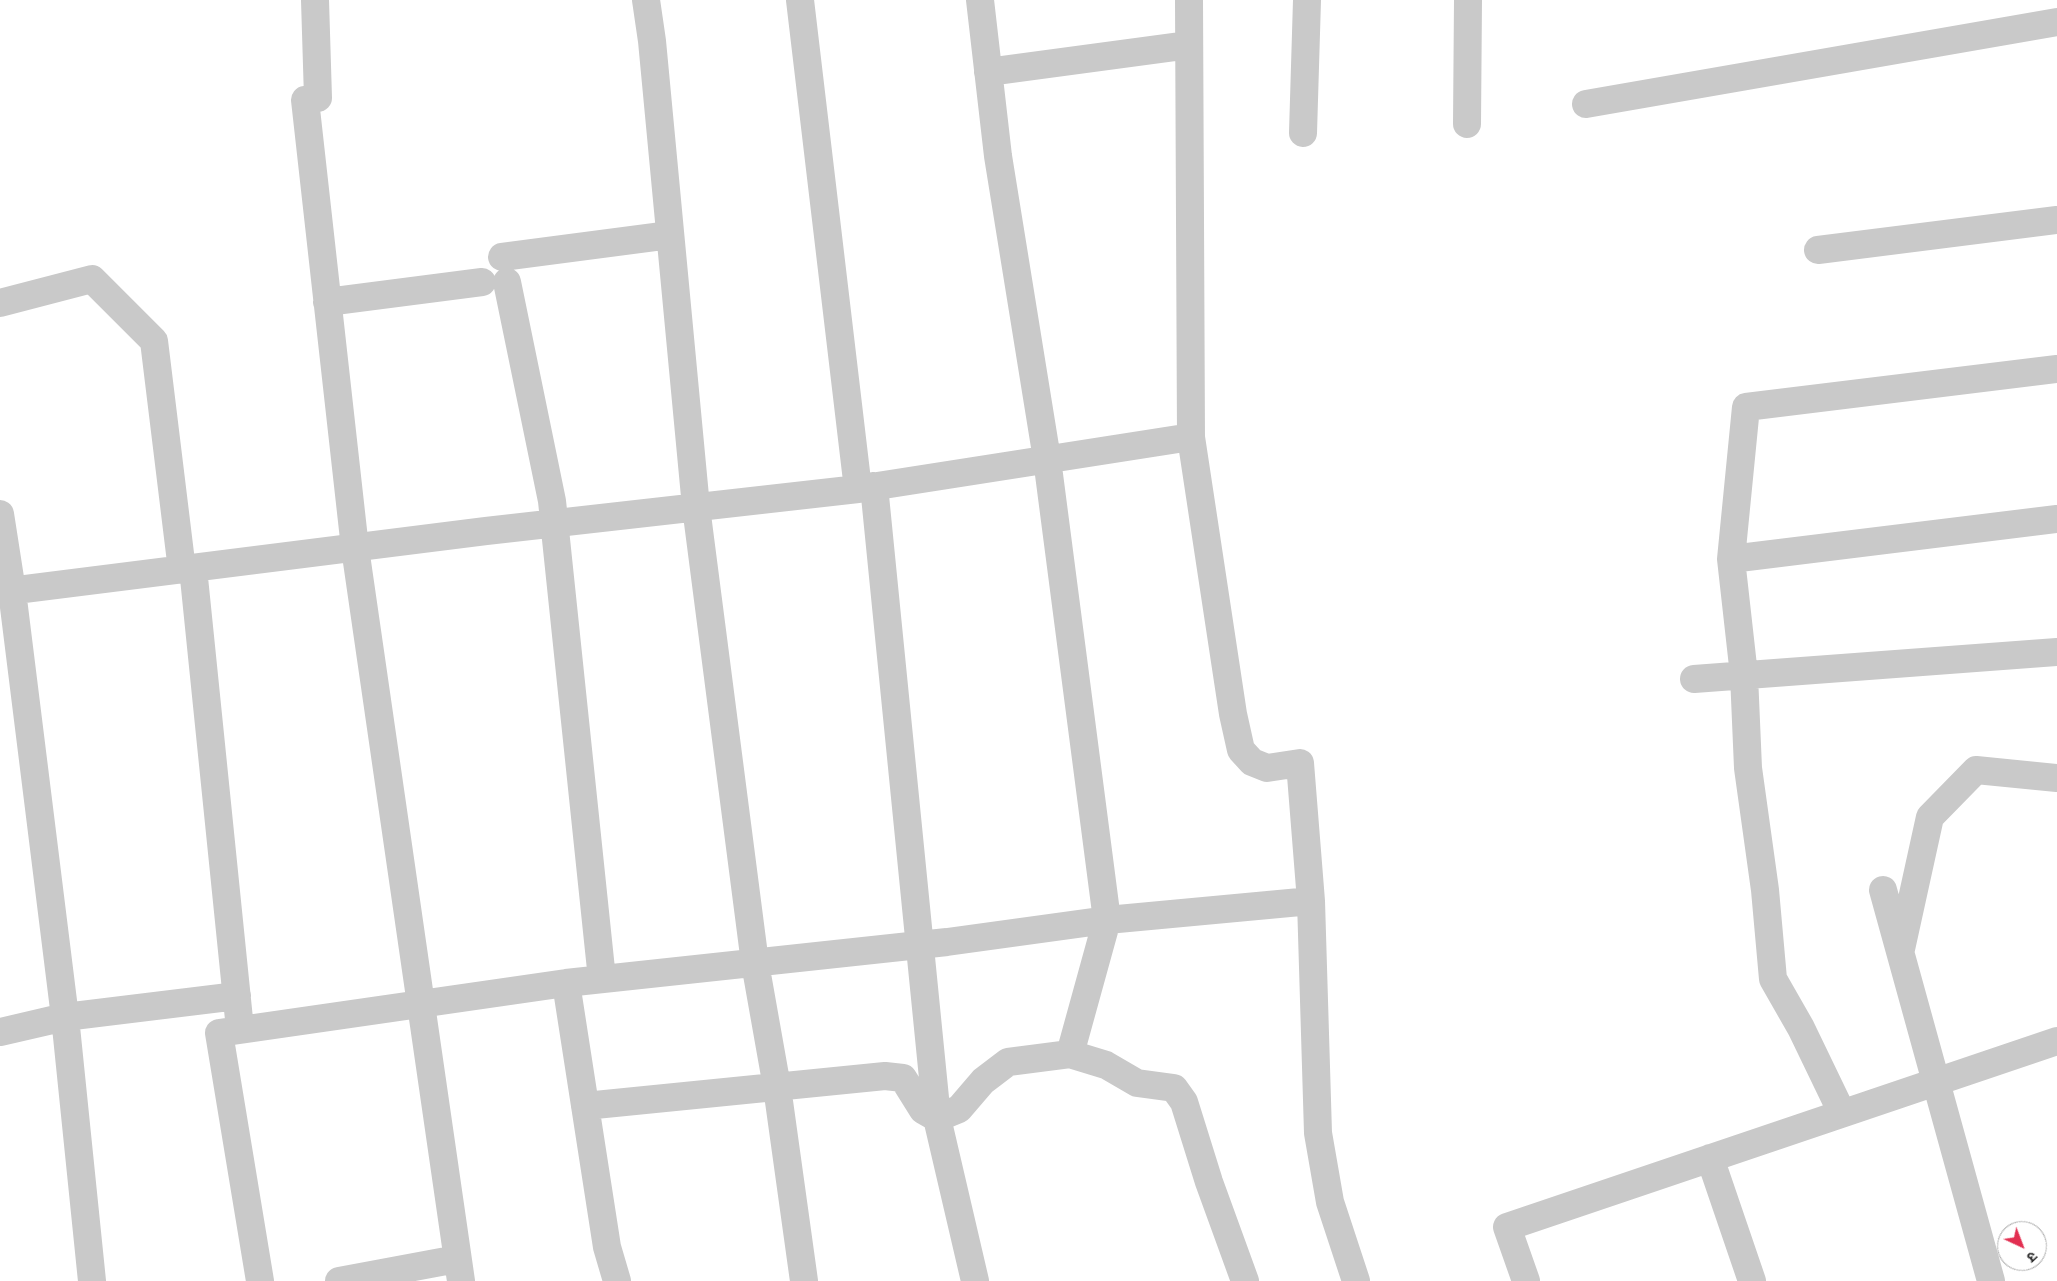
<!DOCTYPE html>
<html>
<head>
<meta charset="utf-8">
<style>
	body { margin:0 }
	#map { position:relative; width:2057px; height:1281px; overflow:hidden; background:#fff; font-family:"Fira Sans","Noto Sans Devanagari",sans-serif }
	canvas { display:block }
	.north { position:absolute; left:1997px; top:1221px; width:50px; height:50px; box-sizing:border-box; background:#fff; border:1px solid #ababab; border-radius:50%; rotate:137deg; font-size:14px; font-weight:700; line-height:20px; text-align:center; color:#2c2c2c }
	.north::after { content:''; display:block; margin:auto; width:18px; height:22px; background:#e22f51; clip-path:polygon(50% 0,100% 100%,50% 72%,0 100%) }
</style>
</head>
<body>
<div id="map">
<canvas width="2057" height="1281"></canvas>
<div class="north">उ</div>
</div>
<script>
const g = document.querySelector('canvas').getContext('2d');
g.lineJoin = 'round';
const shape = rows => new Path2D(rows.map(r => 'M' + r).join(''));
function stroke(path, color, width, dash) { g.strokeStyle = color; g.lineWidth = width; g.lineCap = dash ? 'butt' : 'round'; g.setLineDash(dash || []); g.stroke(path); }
stroke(shape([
	[315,0,318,98],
	[646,0,652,41,696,507,755,963,777,1087,804,1281],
	[800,0,858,489],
	[980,0,998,156,1047,459,1107,920,1070,1054],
	[1189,0,1191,437,1233,714,1241,750,1252,762,1267,768,1300,763,1311,901,1318,1133,1330,1202,1356,1281],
	[988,72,1189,45],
	[305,100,355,548,461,1281],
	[1586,104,2057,22],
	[1467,124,1468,0],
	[1303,133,1307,0],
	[1818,250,2057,220],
	[502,257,670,235],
	[507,282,552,501,602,979],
	[327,302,482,282],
	[0,303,92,279,154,341,182,570],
	[874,486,937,1118,975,1281],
	[0,514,12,591,65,1017,92,1281],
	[1731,559,2057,519],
	[193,568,240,1029],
	[0,592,486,531,858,489,1191,437],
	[1694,679,2057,652],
	[1883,890,1991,1281],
	[1901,949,1930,817,1976,770,2057,778],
	[566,983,607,1247,617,1281],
	[0,1032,65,1017,237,996],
	[585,1106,885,1076,903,1078,923,1110,937,1118,959,1109,983,1081,1008,1062,1070,1054,1106,1065,1137,1083,1174,1088,1184,1102,1209,1182,1245,1281],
	[1842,1113,1801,1028,1773,979,1765,890,1748,768,1744,675,1731,559,1746,407,2057,369],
	[1710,1158,1752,1281],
	[260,1281,219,1033,566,983,947,942,1107,920,1311,901],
	[339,1281,457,1259],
	[1526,1281,1507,1227,2057,1041]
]), '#c9c9c9', 28);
</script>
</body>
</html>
